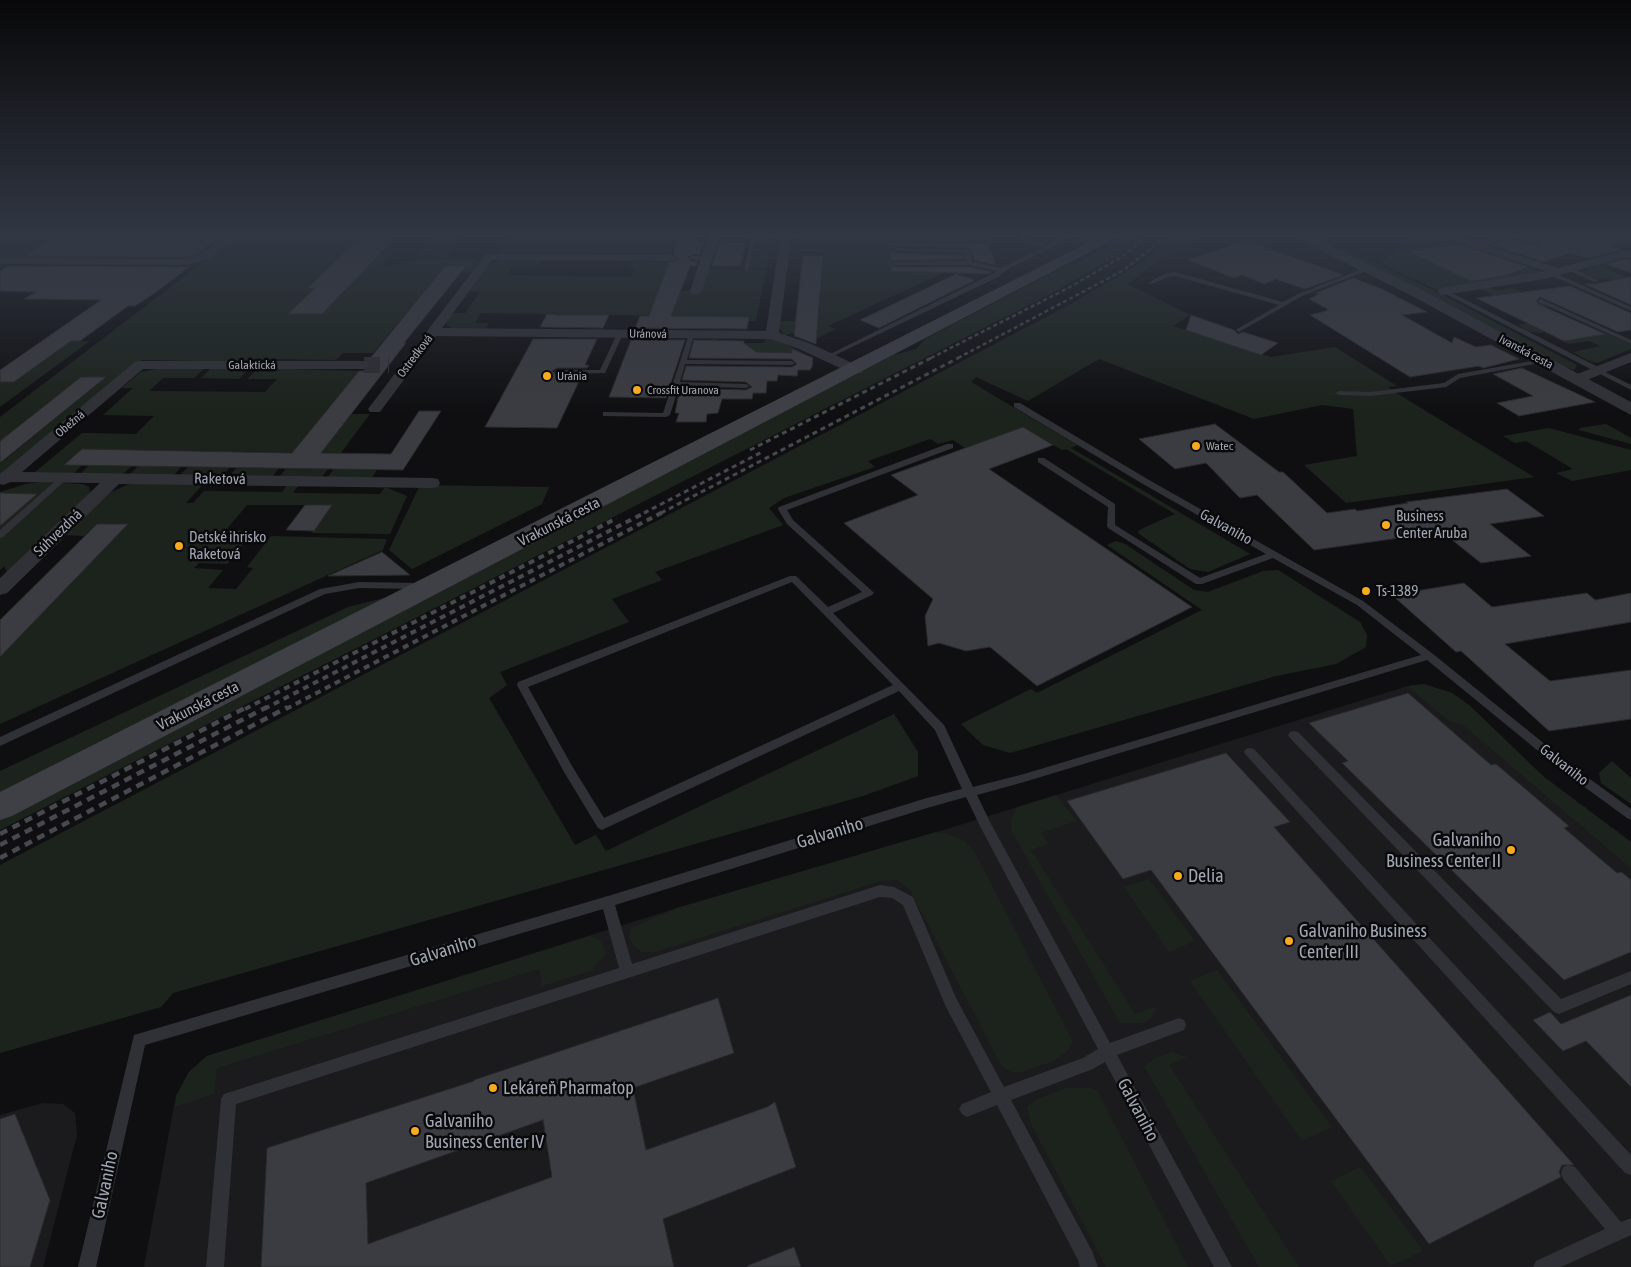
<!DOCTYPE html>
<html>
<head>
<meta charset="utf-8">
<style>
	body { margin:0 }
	canvas { display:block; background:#0f0f11 }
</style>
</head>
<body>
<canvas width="1631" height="1267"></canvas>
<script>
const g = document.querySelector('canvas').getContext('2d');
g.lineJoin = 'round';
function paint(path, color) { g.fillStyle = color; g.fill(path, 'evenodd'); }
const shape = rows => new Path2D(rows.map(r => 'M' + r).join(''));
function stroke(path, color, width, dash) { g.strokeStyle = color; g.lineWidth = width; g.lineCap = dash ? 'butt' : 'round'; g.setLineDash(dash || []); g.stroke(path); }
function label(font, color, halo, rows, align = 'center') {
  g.font = font + ' "Asap Condensed",sans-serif'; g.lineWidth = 5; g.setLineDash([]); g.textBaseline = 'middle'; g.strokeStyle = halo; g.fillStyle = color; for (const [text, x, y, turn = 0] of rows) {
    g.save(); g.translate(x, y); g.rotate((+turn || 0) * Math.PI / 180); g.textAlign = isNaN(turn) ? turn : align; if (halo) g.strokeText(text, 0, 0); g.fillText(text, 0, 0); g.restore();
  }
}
paint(shape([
	[1424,684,1452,693,1469,705,1544,777,1631,842,1631,1267,144,1267,176,1096,189,1072,207,1056,677,908,937,832,1408,686],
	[43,1103,63,1104,75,1113,77,1135,43,1267,0,1267,0,1115]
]), '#1b1b1e');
paint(shape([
	[0,234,198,234,179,248,212,249,203,256,188,261,0,260],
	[257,234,464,234,446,257,418,255,432,238,364,238,360,242,353,242,343,252,393,253,382,265,384,267,421,259,474,259,478,261,478,267,474,272,461,272,445,266,373,353,343,353,336,360,263,359,259,362,142,360,0,478,0,464,105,378,81,377,0,441,0,417,206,260,236,239],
	[511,234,677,234,670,254,497,252],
	[1127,234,1146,234,1123,252,1056,291,0,830,0,818,878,363,894,355,916,349,925,339,1069,264,1073,265,1099,251,1103,252,1111,247,1108,246],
	[1173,234,1207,234,1158,261,1128,284,1190,315,1173,326,1271,357,1335,347,1397,386,1388,387,1398,394,1534,477,1346,503,1304,465,1357,456,1353,409,1322,405,1254,419,1099,359,1028,401,976,377,971,382,1077,445,1071,448,1250,554,1208,572,1190,569,1138,533,1139,530,1175,514,1066,449,1062,450,1023,427,965,448,953,440,938,444,930,439,868,461,875,467,784,498,769,508,783,525,655,572,662,580,612,599,629,622,500,672,507,685,489,698,575,845,596,835,606,851,894,714,918,752,918,776,863,796,173,993,161,1007,0,1053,0,865,1069,305,1148,259],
	[1414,234,1432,234,1544,272,1538,275,1437,290,1381,264],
	[755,238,769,238,779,242,779,244,771,245,766,268,748,268],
	[799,239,961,239,983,243,983,245,892,243,892,271,945,272,828,326,836,329,811,341,795,333,784,335,779,327,780,321,795,321,795,328,818,328,824,252,790,252,791,245],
	[1345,249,1437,292,1577,365,1574,370,1565,367,1338,251],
	[502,260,542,260,537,267,512,267,508,275,631,277,635,268,630,268,632,261,670,262,657,297,680,291,694,291,707,269,766,270,756,321,748,321,748,317,481,313,475,323,489,323,485,329,452,328,446,324,450,313,465,313,480,292,466,291,484,267],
	[1598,265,1631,279,1631,289,1607,278,1598,279,1581,272],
	[1488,287,1497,291,1513,288,1548,306,1544,308,1631,344,1631,349,1597,363,1587,360,1573,352,1600,346,1589,341,1568,344,1556,338,1575,335,1565,329,1539,333,1527,331,1518,325,1526,323,1542,331,1559,327,1481,289],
	[717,338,717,343,764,343,766,338,775,339,803,353,690,350,692,344],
	[71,341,90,341,0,407,0,382,14,382],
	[167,367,205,368,194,378,163,378,149,391,265,392,277,379,247,379,258,368,359,371,317,422,351,414,370,414,341,453,82,449,82,465,73,474,34,473,82,433,136,434,154,416,103,415,133,388,122,388,141,372],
	[212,367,249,368,239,379,201,378],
	[1606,424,1631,438,1631,444,1579,430,1580,428],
	[1549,428,1631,450,1631,470,1572,481,1556,473,1573,469,1526,441,1515,443,1503,436],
	[89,465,132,466,122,475,79,475],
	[138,466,181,467,173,476,129,475],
	[188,467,229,468,221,477,179,476],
	[236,468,279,468,272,477,229,477],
	[286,469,328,469,321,478,278,478],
	[334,469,377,470,371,479,327,478],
	[42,482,82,484,89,487,90,492,85,500,8,574,4,566,0,570,0,492,26,484],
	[205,482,186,503,193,503,204,491,282,492,287,485,298,486,293,493,380,494,385,487,407,496,390,534,312,533,331,505,247,505,226,530,254,531,227,564,199,563,194,568,223,570,208,588,236,589,253,568,247,567,271,536,387,539,383,550,0,724,0,657,127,524,97,524,84,536,64,535,111,492,132,483],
	[420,485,549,487,542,504,412,569,389,550],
	[1116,541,1125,544,1194,590,1208,592,1263,571,1278,570,1360,622,1367,635,1366,647,1336,664,1276,676,1010,753,983,745,961,724,1031,689,1037,693,1202,610,1107,545],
	[384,598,384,604,0,799,0,771,348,607],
	[1424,684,1452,693,1469,705,1544,777,1631,842,1631,868,1463,725,1449,721,1408,686],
	[1612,761,1631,778,1631,804,1601,783,1599,773],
	[1056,795,1077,821,1041,833,1048,844,1031,850,1135,1014,1155,1007,1156,1009,1151,1018,1142,1023,1120,1023,1011,830,1011,819,1018,807],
	[936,832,946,833,964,841,974,851,1073,1042,1065,1053,1054,1061,1022,1072,1011,1072,1001,1065,910,890,898,880,881,881,655,952,642,952,633,945,629,938,631,928,677,908],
	[1149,879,1195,941,1169,952,1124,887],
	[590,936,600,940,606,954,590,971,542,986,539,969,217,1068,214,1094,175,1107,176,1096,189,1072,207,1056],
	[1217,970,1332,1127,1302,1141,1190,981],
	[1171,1052,1187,1057,1169,1065,1299,1267,1259,1267,1144,1066,1155,1058],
	[1066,1088,1089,1088,1097,1090,1188,1267,1106,1267,1031,1124,1027,1107,1036,1100],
	[1360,1167,1423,1251,1391,1266,1331,1181]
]), '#1c231c');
const building = shape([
	[59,234,223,234,199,253,187,257,24,256,59,234],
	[680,234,700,234,697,242,704,242,700,255,692,254,688,257,690,261,698,262,696,266,690,266,671,316,749,317,747,329,635,328,640,316,649,316,669,263,679,259,673,254,680,234],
	[1522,234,1631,234,1631,240,1610,246,1621,250,1587,258,1570,253,1544,262,1491,245,1510,239,1534,245,1539,241,1522,234],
	[364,238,395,238,322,314,288,314,315,288,308,288,355,242,360,242,364,238],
	[1246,241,1330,270,1343,275,1305,289,1276,279,1264,284,1242,275,1234,278,1188,260,1246,241],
	[720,242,746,242,740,266,712,266,720,242],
	[891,243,972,245,972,243,988,243,996,265,974,260,972,251,967,247,894,246,891,248,891,243],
	[1458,244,1528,267,1503,276,1471,281,1408,251,1458,244],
	[891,250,896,253,963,255,964,259,891,261,891,250],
	[803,255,823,256,816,344,794,336,803,255],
	[1626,259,1631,260,1631,273,1606,264,1626,259],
	[891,265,895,267,969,267,992,272,988,274,892,271,891,265],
	[8,266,187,267,190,266,155,293,135,306,128,306,80,341,71,341,14,382,0,382,0,370,101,300,24,299,36,292,0,291,0,271,8,266],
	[445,266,466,266,404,343,406,343,321,453,391,454,419,411,441,411,403,470,64,465,82,449,292,453,359,371,365,371,373,366,368,361,445,266],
	[956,274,975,280,879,328,860,320,956,274],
	[1631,277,1631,305,1584,284,1594,284,1631,277],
	[1353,278,1382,289,1427,312,1402,315,1452,343,1454,337,1476,347,1491,345,1519,359,1483,368,1479,366,1410,377,1310,315,1329,310,1309,299,1319,294,1315,293,1353,278],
	[1570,286,1631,313,1631,330,1618,332,1540,297,1536,301,1538,304,1605,334,1564,341,1476,298,1570,286],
	[547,314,557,315,609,315,603,328,540,327,547,314],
	[1191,315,1234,330,1238,334,1243,332,1278,343,1261,355,1186,330,1191,315],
	[533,339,597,339,585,365,589,365,587,368,557,368,552,371,557,376,582,375,557,428,485,427,533,339],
	[631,340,685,340,666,398,609,397,631,340],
	[694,340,744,341,744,343,756,352,792,353,792,349,813,358,812,367,810,370,798,370,797,376,778,375,777,381,767,381,766,393,753,393,752,399,722,399,718,413,707,414,706,422,676,422,679,413,675,413,680,388,746,390,752,387,746,382,682,380,686,366,792,367,797,364,792,359,689,358,694,340],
	[1522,368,1595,402,1519,416,1497,403,1533,396,1493,374,1522,368],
	[81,377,106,377,0,463,0,441,81,377],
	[1215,424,1279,472,1283,472,1327,513,1355,509,1357,511,1408,503,1406,502,1507,489,1544,516,1490,524,1531,556,1481,563,1442,532,1314,550,1257,495,1240,498,1206,463,1175,469,1139,439,1215,424],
	[1023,427,1053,445,989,469,1192,607,1037,686,990,647,966,651,939,643,928,646,925,616,933,599,844,523,918,495,891,475,1023,427],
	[0,493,37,494,0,526,0,493],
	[305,505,332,505,314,531,286,530,305,505],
	[97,524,128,524,0,657,0,620,97,524],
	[382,552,410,575,328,576,382,552],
	[1464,583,1492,607,1587,593,1595,600,1631,593,1631,622,1505,644,1550,681,1631,670,1631,719,1549,731,1461,651,1456,652,1392,595,1464,583],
	[1408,693,1491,765,1496,764,1569,826,1564,828,1617,873,1622,872,1631,880,1631,952,1564,980,1342,763,1348,761,1309,723,1408,693],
	[1226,753,1290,822,1274,827,1574,1165,1562,1165,1559,1172,1561,1177,1429,1244,1151,870,1123,879,1067,801,1226,753],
	[1631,995,1631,1087,1586,1041,1563,1051,1533,1020,1550,1012,1561,1024,1631,995],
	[718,998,734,1053,633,1088,646,1150,767,1107,775,1102,796,1167,663,1219,674,1267,261,1267,267,1148,474,1081,474,1080,718,998],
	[543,1120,552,1177,368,1244,366,1183,543,1120],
	[15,1114,50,1200,30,1267,0,1267,0,1119,15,1114],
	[794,1247,801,1267,747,1267,747,1266,794,1247]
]);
paint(building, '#3b3c41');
stroke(building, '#29292d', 1);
stroke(shape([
	[364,365,389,365]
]), '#2c2d31', 16, [16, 8]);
paint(shape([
	[756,234,749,269,744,270,751,235,756,234],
	[1017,234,1022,234,1024,238,1047,245,1069,234,1079,234,1105,243,1102,245,1079,238,1070,238,1008,269,998,277,829,358,824,357,998,271,969,265,895,265,893,264,893,262,966,261,964,253,896,251,893,249,894,248,967,249,970,251,972,262,1002,268,1043,247,1020,240,1017,234],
	[1505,234,1514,234,1537,241,1534,243,1510,237,1479,247,1474,246,1505,234],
	[692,256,707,257,710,259,707,261,690,259,690,257,692,256],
	[1367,267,1370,269,1369,270,1302,296,1239,332,1236,330,1237,329,1279,305,1175,276,1168,277,1152,284,1147,283,1165,274,1175,272,1283,302,1298,294,1367,267],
	[1569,267,1598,280,1599,281,1594,282,1567,270,1566,269,1569,267],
	[1550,271,1631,307,1631,311,1548,274,1547,273,1550,271],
	[1442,290,1446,290,1602,369,1603,371,1631,385,1631,390,1442,292,1442,290],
	[1541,299,1631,340,1631,344,1539,302,1538,301,1541,299],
	[620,332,623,334,605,373,557,374,554,372,557,370,600,370,617,334,620,332],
	[689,334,694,335,687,360,792,361,795,363,792,365,685,364,680,382,746,384,750,386,746,388,679,386,670,415,666,417,603,416,603,412,606,412,663,413,689,334],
	[1543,359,1545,360,1545,362,1460,378,1446,387,1370,396,1339,395,1335,393,1339,391,1370,392,1444,383,1458,374,1543,359],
	[1014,403,1020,403,1149,480,1363,601,1433,654,1572,766,1631,809,1631,820,1627,818,1564,772,1427,660,1024,782,977,795,990,822,1110,1043,1179,1018,1184,1020,1186,1025,1184,1030,1117,1055,1232,1267,1214,1267,1105,1062,1093,1069,1011,1100,1092,1251,1098,1267,1080,1267,1078,1260,997,1105,967,1117,962,1114,959,1109,962,1104,991,1092,946,1007,903,905,892,898,880,897,236,1104,224,1267,206,1267,221,1099,224,1094,619,968,603,909,145,1045,96,1267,78,1267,134,1035,608,896,927,798,962,789,935,730,899,691,606,828,602,830,598,828,564,772,517,685,518,682,790,576,796,576,828,607,862,592,787,524,778,509,779,507,947,444,953,444,953,448,787,510,793,520,872,591,874,593,872,595,833,613,944,725,973,787,1024,774,1421,655,1357,605,1273,558,1202,584,1196,584,1108,528,1107,526,1108,507,1038,462,1038,458,1044,458,1115,504,1115,525,1200,578,1266,554,1143,484,1014,407,1014,403],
	[792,582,893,685,604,818,572,766,528,687,792,582],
	[966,797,980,826,1098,1049,1083,1058,1004,1087,956,998,913,897,894,887,880,885,632,964,615,905,927,808,966,797],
	[62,475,65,475,69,477,3,537,0,538,0,530,62,475],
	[359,582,419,583,424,586,419,589,359,588,325,594,0,746,0,737,320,589,359,582],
	[1294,731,1298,732,1561,999,1631,971,1631,984,1559,1014,1554,1012,1290,738,1288,735,1290,732,1294,731],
	[1250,748,1254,749,1631,1155,1631,1175,1625,1173,1246,755,1244,752,1246,749,1250,748],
	[1569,1165,1575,1167,1621,1222,1631,1218,1631,1235,1561,1267,1533,1267,1536,1261,1605,1229,1563,1179,1561,1173,1563,1167,1569,1165]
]), '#303136');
paint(shape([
	[228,234,240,234,209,259,187,265,0,264,0,258,187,259,201,255,228,234],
	[709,234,989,235,994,238,989,241,791,239,779,333,809,343,861,367,863,370,861,373,851,373,799,349,771,339,436,336,380,412,370,412,368,409,485,255,489,254,671,255,677,258,671,261,492,260,442,328,766,331,780,239,719,238,702,291,696,295,692,294,690,291,709,234],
	[1317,234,1329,234,1316,245,1308,245,1308,241,1317,234],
	[1433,234,1450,234,1558,268,1627,250,1631,251,1631,258,1626,257,1545,279,1444,295,1440,294,1438,291,1440,288,1545,271,1433,234],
	[1631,353,1631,362,1582,382,1577,383,1570,379,1572,376,1631,353],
	[140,361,364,361,371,365,364,369,143,369,22,472,432,478,438,479,440,483,438,487,432,488,119,484,7,593,0,595,0,578,100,483,11,482,3,485,0,484,0,474,135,362,140,361]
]), '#303136');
paint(shape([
	[1288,234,1306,234,1424,291,1631,402,1631,415,1414,297,1288,234]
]), '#303136');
paint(shape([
	[1105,234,1124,234,12,816,0,820,0,792,1105,234]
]), '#3e4046');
stroke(shape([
	[931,358,1070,287,1120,258,1150,234],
	[958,358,1124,270,1169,234]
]), '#47494f', 2.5, [4, 3]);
stroke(shape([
	[750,450,933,357],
	[644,513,762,452],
	[661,513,960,357]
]), '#47494f', 3, [5, 4]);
stroke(shape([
	[245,709,617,518],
	[264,709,646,512],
	[286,709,663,512]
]), '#47494f', 4, [6, 5]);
stroke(shape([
	[0,834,247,707],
	[0,845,267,707],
	[0,858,288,707]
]), '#47494f', 4.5, [8, 6]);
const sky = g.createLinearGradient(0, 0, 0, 412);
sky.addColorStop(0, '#080809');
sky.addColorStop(0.57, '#313743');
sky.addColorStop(1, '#31374300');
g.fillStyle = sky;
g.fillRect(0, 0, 1631, 412);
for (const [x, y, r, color] of [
	[547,376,5,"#f9ab1f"],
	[637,390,5,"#f9ab1f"],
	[1196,446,5,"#f9ab1f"],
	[1386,525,5,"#f9ab1f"],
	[179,546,5,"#f9ab1f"],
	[1366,591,5,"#f9ab1f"],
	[1511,850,5,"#f9ab1f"],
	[1178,876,5,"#f9ab1f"],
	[1289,941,5,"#f9ab1f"],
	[493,1088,5,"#f9ab1f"],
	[415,1131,5,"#f9ab1f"]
]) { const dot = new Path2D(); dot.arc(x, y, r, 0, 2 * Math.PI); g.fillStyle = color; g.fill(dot); stroke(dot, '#0a0a0c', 2); }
label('12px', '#a0a6b2', '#0a0a0c', [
	["Uránová",648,334,1],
	["Ivanská cesta",1526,352,28],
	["Ostredková",415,356,-53],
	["Galaktická",252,365],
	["Obežná",70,424,-40]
]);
label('12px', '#a0a6b2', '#0a0a0c', [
	["Uránia",557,376],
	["Crossfit Uranova",647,390],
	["Watec",1206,446]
], 'left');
label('15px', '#a0a6b2', '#0a0a0c', [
	["Raketová",220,479,1],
	["Vrakunská cesta",559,522,-27],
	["Galvaniho",1226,527,29],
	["Súhvezdná",58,533,-44],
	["Vrakunská cesta",198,706,-27],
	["Galvaniho",1564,765,38]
]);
label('15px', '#a0a6b2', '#0a0a0c', [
	["Business",1396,516],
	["Center Aruba",1396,533],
	["Detské ihrisko",189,537],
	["Raketová",189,554],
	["Ts-1389",1376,591]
], 'left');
label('18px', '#a0a6b2', '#0a0a0c', [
	["Galvaniho",830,833,-17],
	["Galvaniho",443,951,-17],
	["Galvaniho",1138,1110,62],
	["Galvaniho",105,1185,-78]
]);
label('18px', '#a0a6b2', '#0a0a0c', [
	["Galvaniho",1501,840,"right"],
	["Business Center II",1501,861,"right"],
	["Delia",1188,876],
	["Galvaniho Business",1299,931],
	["Center III",1299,952],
	["Lekáreň Pharmatop",503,1088],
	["Galvaniho",425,1121],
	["Business Center IV",425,1142]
], 'left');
</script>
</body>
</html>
